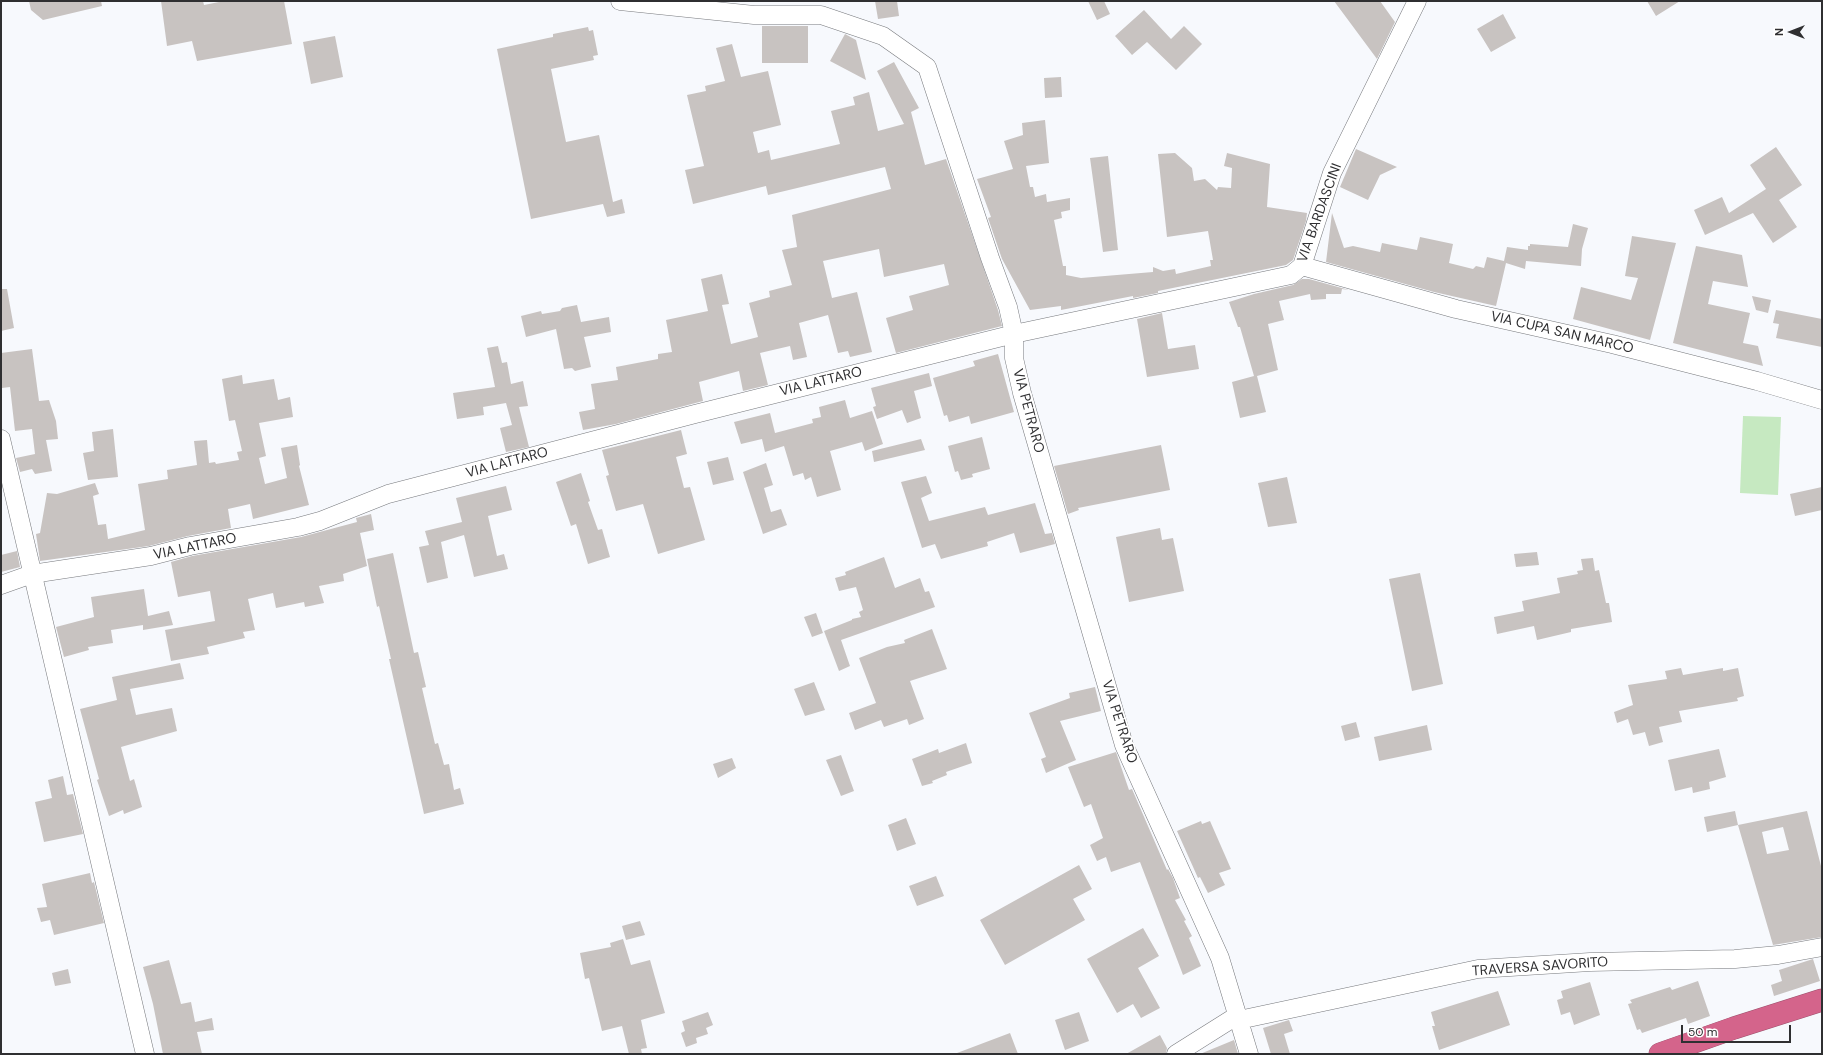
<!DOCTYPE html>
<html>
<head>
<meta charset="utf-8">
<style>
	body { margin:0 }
	#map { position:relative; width:1823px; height:1055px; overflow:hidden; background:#f7f9fd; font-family:"DM Sans",sans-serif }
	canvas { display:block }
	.frame { position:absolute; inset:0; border:2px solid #2f2f31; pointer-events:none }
	.north { position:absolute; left:1771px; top:12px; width:40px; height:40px; -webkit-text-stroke:3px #fff; paint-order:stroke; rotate:270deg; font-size:11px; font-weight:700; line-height:16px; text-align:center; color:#2f2f31 }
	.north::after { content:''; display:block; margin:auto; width:14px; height:18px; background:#2f2f31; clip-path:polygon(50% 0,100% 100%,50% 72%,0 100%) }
	.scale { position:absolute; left:1681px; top:1025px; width:110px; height:18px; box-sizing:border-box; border:2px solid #2f2f31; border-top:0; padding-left:5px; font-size:12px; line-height:14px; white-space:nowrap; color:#2f2f31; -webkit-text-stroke:3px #fff; paint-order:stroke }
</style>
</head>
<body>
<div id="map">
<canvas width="1823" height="1055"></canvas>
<div class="frame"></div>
<div class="north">N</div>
<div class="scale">50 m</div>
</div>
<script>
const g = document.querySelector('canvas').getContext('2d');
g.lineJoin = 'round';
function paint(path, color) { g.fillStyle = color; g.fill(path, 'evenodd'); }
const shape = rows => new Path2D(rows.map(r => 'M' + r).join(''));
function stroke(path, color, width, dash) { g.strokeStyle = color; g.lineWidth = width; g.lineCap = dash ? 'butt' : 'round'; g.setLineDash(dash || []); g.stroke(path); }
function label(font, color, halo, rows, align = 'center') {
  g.font = font + ' "DM Sans",sans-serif'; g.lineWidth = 3.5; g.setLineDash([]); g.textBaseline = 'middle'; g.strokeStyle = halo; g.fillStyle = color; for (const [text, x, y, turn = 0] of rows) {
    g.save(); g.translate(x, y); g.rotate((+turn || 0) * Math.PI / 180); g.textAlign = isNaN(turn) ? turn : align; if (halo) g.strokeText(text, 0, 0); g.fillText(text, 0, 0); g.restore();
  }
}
paint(shape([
	[1743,416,1781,417,1778,495,1740,493]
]), '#c6e9c1');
paint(shape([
	[29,1,101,1,102,6,43,20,31,10],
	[161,1,203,1,204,5,224,1,284,1,292,44,197,61,192,41,167,46],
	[875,1,897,1,899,16,878,19],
	[1088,1,1104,1,1110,14,1097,20],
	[1334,1,1380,1,1395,22,1377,59],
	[1647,1,1680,1,1656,16],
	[1144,10,1171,39,1184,26,1202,44,1176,70,1147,42,1132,55,1115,36],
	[1503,14,1516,38,1491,52,1477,29],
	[762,26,808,26,808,63,762,63],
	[588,27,589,31,593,30,598,55,593,56,594,60,551,69,566,142,599,135,613,202,622,199,625,213,607,217,603,204,531,219,497,49,548,38,553,37,553,34],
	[845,34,856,40,866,80,830,61],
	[335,36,343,77,311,84,303,42],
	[732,44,741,77,768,71,781,125,753,132,758,153,769,150,771,160,840,144,831,111,855,105,853,97,869,92,878,131,904,124,877,71,894,62,919,108,911,112,925,165,946,159,998,310,1002,326,896,353,886,318,913,310,909,296,949,285,944,264,884,277,879,249,823,261,832,298,857,292,872,352,850,357,848,351,838,353,828,315,799,323,807,357,793,360,790,346,760,353,768,385,743,391,739,371,699,382,703,401,616,424,583,430,579,412,595,409,591,384,618,380,616,367,658,359,658,354,672,352,666,320,708,311,701,279,722,274,729,304,722,305,731,344,758,337,749,303,770,297,769,291,792,285,782,250,797,247,792,215,891,189,885,167,768,195,766,186,693,204,685,170,704,166,687,95,706,91,705,86,725,81,716,48],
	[1061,77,1062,97,1045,98,1044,78],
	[1045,120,1049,163,1026,166,1030,187,1033,187,1035,197,1046,194,1047,202,1070,198,1070,210,1061,212,1062,218,1054,220,1063,266,1066,266,1066,275,1081,278,1153,272,1153,267,1163,271,1175,269,1176,274,1211,266,1210,260,1213,260,1208,231,1167,237,1158,154,1175,153,1192,168,1194,181,1205,179,1217,190,1218,187,1231,188,1232,168,1224,166,1227,153,1270,164,1267,207,1307,213,1306,221,1293,260,1286,265,1158,291,1158,293,1133,298,1133,296,1061,310,1061,306,1030,310,1002,259,988,218,991,217,977,179,1013,169,1004,141,1023,135,1022,123],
	[1776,147,1802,185,1779,200,1797,227,1773,243,1753,213,1705,235,1694,210,1722,197,1729,213,1766,189,1750,165],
	[1356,149,1397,167,1380,175,1368,200,1340,187],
	[1108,156,1118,250,1103,252,1090,158],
	[1332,213,1344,248,1353,246,1380,252,1382,243,1417,250,1420,237,1453,244,1449,263,1473,269,1476,266,1484,268,1487,257,1504,261,1507,247,1528,250,1528,246,1530,246,1530,244,1568,247,1573,224,1588,228,1582,249,1581,266,1526,261,1525,269,1506,263,1496,306,1434,292,1326,262],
	[1632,236,1676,243,1650,340,1573,319,1581,287,1631,300,1638,278,1625,276],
	[1696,246,1742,255,1748,287,1713,281,1708,304,1750,313,1743,343,1758,346,1763,366,1673,343],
	[1302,279,1309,279,1349,290,1342,289,1341,294,1326,294,1326,299,1311,300,1310,294,1279,301,1284,320,1268,324,1278,370,1257,376,1266,412,1240,418,1232,382,1254,376,1240,327,1238,327,1229,302,1254,294,1293,285],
	[1,289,7,289,14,328,1,331],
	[1752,296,1771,300,1768,313,1756,310],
	[577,305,581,322,609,317,611,332,584,337,591,367,575,371,572,368,564,369,556,329,526,337,521,316,541,311,542,314,560,311,562,308],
	[1776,310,1822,319,1822,347,1776,338,1779,324,1773,323],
	[1162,313,1168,349,1195,345,1199,369,1147,377,1137,319],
	[498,346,502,363,507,362,511,384,523,381,528,406,519,407,529,447,506,452,500,428,512,425,506,403,483,407,484,415,457,419,453,393,495,387,487,348],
	[32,349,39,401,49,400,56,421,58,439,46,440,52,471,35,474,32,469,20,472,16,458,35,454,32,429,15,431,10,387,2,388,1,378,1,353],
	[998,354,1014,412,971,424,969,416,949,422,947,415,944,416,933,378,975,366,973,361],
	[929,373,932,386,914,391,921,418,907,423,902,410,877,419,873,407,876,406,871,388],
	[242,375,243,384,274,379,278,400,290,397,293,417,259,423,266,456,259,458,265,484,287,478,281,448,297,445,300,465,299,466,309,505,253,519,250,504,228,509,231,528,188,536,149,546,40,561,36,534,40,533,47,493,57,494,95,483,99,494,93,496,98,525,106,524,108,539,145,530,138,484,168,479,167,470,197,465,194,441,207,440,209,463,215,462,216,464,239,460,237,452,242,451,235,420,229,421,222,379],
	[845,400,850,418,872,411,883,444,865,451,862,442,830,451,841,490,817,497,811,477,805,480,803,473,793,476,784,446,765,452,762,439,741,444,734,422,770,413,775,433,813,423,812,419,821,417,819,407],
	[113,429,118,477,88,480,83,453,94,451,92,432],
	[681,430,687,454,676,457,684,488,690,487,705,540,658,554,643,504,616,511,606,476,609,475,602,450],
	[982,437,990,469,972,474,973,477,961,480,958,471,955,472,948,446],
	[921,439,925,450,874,462,872,451],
	[1161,445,1170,490,1078,508,1079,510,1068,514,1054,466],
	[728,457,734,480,713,485,707,462],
	[766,463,773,485,764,488,771,512,781,509,787,525,763,534,743,472],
	[581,473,590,501,588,502,598,530,602,529,610,557,588,564,576,524,571,526,556,482],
	[926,476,932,493,921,498,929,521,985,507,988,515,1035,503,1045,534,1052,533,1055,544,1020,553,1014,533,987,542,988,546,941,559,935,544,922,548,901,482],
	[1287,477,1297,523,1268,527,1258,483],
	[506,486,512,510,488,516,497,556,504,554,508,569,474,577,464,535,441,542,448,578,427,583,419,547,429,545,425,531,462,522,456,498],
	[1822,487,1822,510,1795,516,1790,494],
	[371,514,374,530,360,533,367,566,343,574,344,581,319,586,324,603,305,607,304,602,276,608,273,593,248,599,255,630,243,632,245,638,207,647,209,654,171,661,165,630,215,621,210,591,178,597,171,562,192,556,301,537,357,522,356,518],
	[1160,528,1162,540,1173,538,1184,591,1129,602,1116,537],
	[17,551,20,567,1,572,1,555],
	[1537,552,1539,565,1516,567,1514,554],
	[393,553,414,653,418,652,426,687,422,688,435,744,438,743,444,765,449,764,454,790,460,788,464,804,424,814,389,659,391,659,379,606,377,607,367,559],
	[884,557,895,588,920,578,925,592,929,591,935,607,841,640,850,666,839,671,824,631,852,620,852,619,861,617,859,612,863,610,856,587,839,591,835,578,846,575,845,572],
	[1593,558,1595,571,1599,570,1606,603,1609,603,1612,622,1571,629,1571,632,1537,640,1534,626,1497,634,1494,617,1524,611,1522,601,1560,593,1557,578,1578,574,1577,571,1583,570,1581,559],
	[1420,573,1443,684,1412,691,1389,579],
	[144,589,148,616,169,611,173,625,143,630,143,625,111,630,113,643,88,647,89,650,64,657,56,627,94,617,91,597],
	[816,613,823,633,812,637,804,617],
	[932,629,947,669,910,681,924,719,909,725,907,719,884,727,881,720,855,730,849,713,876,703,859,658,887,647,905,643,904,640],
	[180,663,184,679,130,689,136,715,172,708,177,731,121,747,130,781,134,779,142,807,124,814,123,810,109,816,97,780,99,779,80,709,117,700,112,677],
	[1681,668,1683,675,1723,668,1723,671,1738,668,1744,696,1737,698,1738,701,1679,711,1682,722,1659,727,1663,742,1649,746,1645,732,1633,735,1628,719,1617,723,1614,712,1633,705,1628,685,1667,679,1665,671],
	[814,682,825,710,805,716,794,689],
	[1095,687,1101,711,1060,721,1076,760,1046,773,1041,759,1046,757,1029,713,1070,698,1069,693],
	[1356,722,1360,737,1345,741,1341,726],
	[1427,725,1432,750,1379,761,1374,737],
	[966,743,972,763,946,772,947,775,932,781,933,783,922,786,912,759,938,749,939,753],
	[1719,749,1726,777,1709,782,1710,789,1693,793,1692,787,1675,791,1668,760],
	[1116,752,1129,790,1132,789,1167,870,1168,869,1173,878,1180,898,1175,900,1186,920,1184,921,1192,936,1189,938,1201,966,1183,975,1140,862,1111,872,1106,857,1097,861,1090,845,1103,838,1091,804,1084,807,1068,767],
	[841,755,854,791,841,796,826,760],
	[732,758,736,768,718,778,713,764],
	[63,776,67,795,73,794,83,834,44,842,35,802,52,798,48,780],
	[1735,811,1738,825,1807,811,1822,870,1822,937,1773,945,1738,825,1707,832,1704,817],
	[1783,827,1789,850,1767,854,1762,832],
	[906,818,916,844,897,851,888,825],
	[1201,821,1202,824,1210,821,1231,869,1219,873,1225,885,1208,893,1200,877,1198,878,1177,831],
	[1079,865,1092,889,1073,899,1085,920,1005,965,980,920],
	[90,873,92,883,94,882,104,923,54,935,50,920,41,922,37,908,47,907,42,884],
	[936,876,944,896,917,906,909,886],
	[640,921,645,935,626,940,622,926],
	[1143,928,1159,956,1138,968,1160,1008,1141,1018,1133,1004,1117,1013,1087,959],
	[623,939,631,965,650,960,665,1013,641,1020,647,1048,641,1049,642,1054,629,1054,622,1026,602,1031,589,978,585,979,580,953,611,947,610,943],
	[1813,959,1820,981,1774,996,1771,985,1782,981,1779,970],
	[169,960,181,1004,191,1002,195,1022,212,1018,214,1030,197,1032,202,1054,163,1054,153,1004,143,967],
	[68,969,71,983,55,986,52,973],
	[1698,981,1710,1016,1688,1024,1686,1018,1642,1033,1640,1029,1637,1030,1628,1004,1632,1003,1630,1000,1670,987,1672,990],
	[1590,982,1600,1015,1574,1025,1570,1012,1561,1015,1557,1000,1563,998,1561,991],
	[1498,991,1510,1025,1439,1050,1432,1026,1435,1026,1431,1012],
	[708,1012,713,1025,706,1028,708,1034,696,1038,697,1043,686,1047,681,1033,685,1031,682,1021],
	[1079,1012,1089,1041,1065,1050,1055,1020],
	[1289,1020,1293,1031,1284,1034,1290,1054,1271,1054,1263,1028],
	[1010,1033,1018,1054,957,1054,957,1053],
	[1160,1035,1167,1048,1166,1054,1126,1054],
	[1234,1040,1238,1054,1200,1054]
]), '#c8c3c1');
const minor = shape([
	[620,1,754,15,821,15,883,36,927,67,990,258,1008,307,1014,334,1014,358,1022,393,1124,745,1220,958,1249,1054],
	[1302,266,1456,309,1612,344,1757,381,1822,400],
	[1,439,145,1054],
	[1,585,32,574,151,556,190,546,298,527,320,521,388,494,695,414,1014,334,1291,275,1302,266,1332,173,1417,1],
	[1239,1020,1478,969,1590,962,1735,959,1778,955,1822,947],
	[1176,1054,1238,1015]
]);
const highway = shape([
	[1660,1054,1734,1028,1822,1000]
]);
stroke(minor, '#77797d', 19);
stroke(highway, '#9a516c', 23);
stroke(minor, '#fff', 18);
stroke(highway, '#d4648b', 22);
label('14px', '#2f2f31', '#fff', [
	["VIA BARDASCINI",1320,213,-70],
	["VIA CUPA SAN MARCO",1562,333,13],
	["VIA LATTARO",821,382,-14],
	["VIA PETRARO",1028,411,75],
	["VIA LATTARO",507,463,-15],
	["VIA LATTARO",195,547,-12],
	["VIA PETRARO",1119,722,72],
	["TRAVERSA SAVORITO",1540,967,-4]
]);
</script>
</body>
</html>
